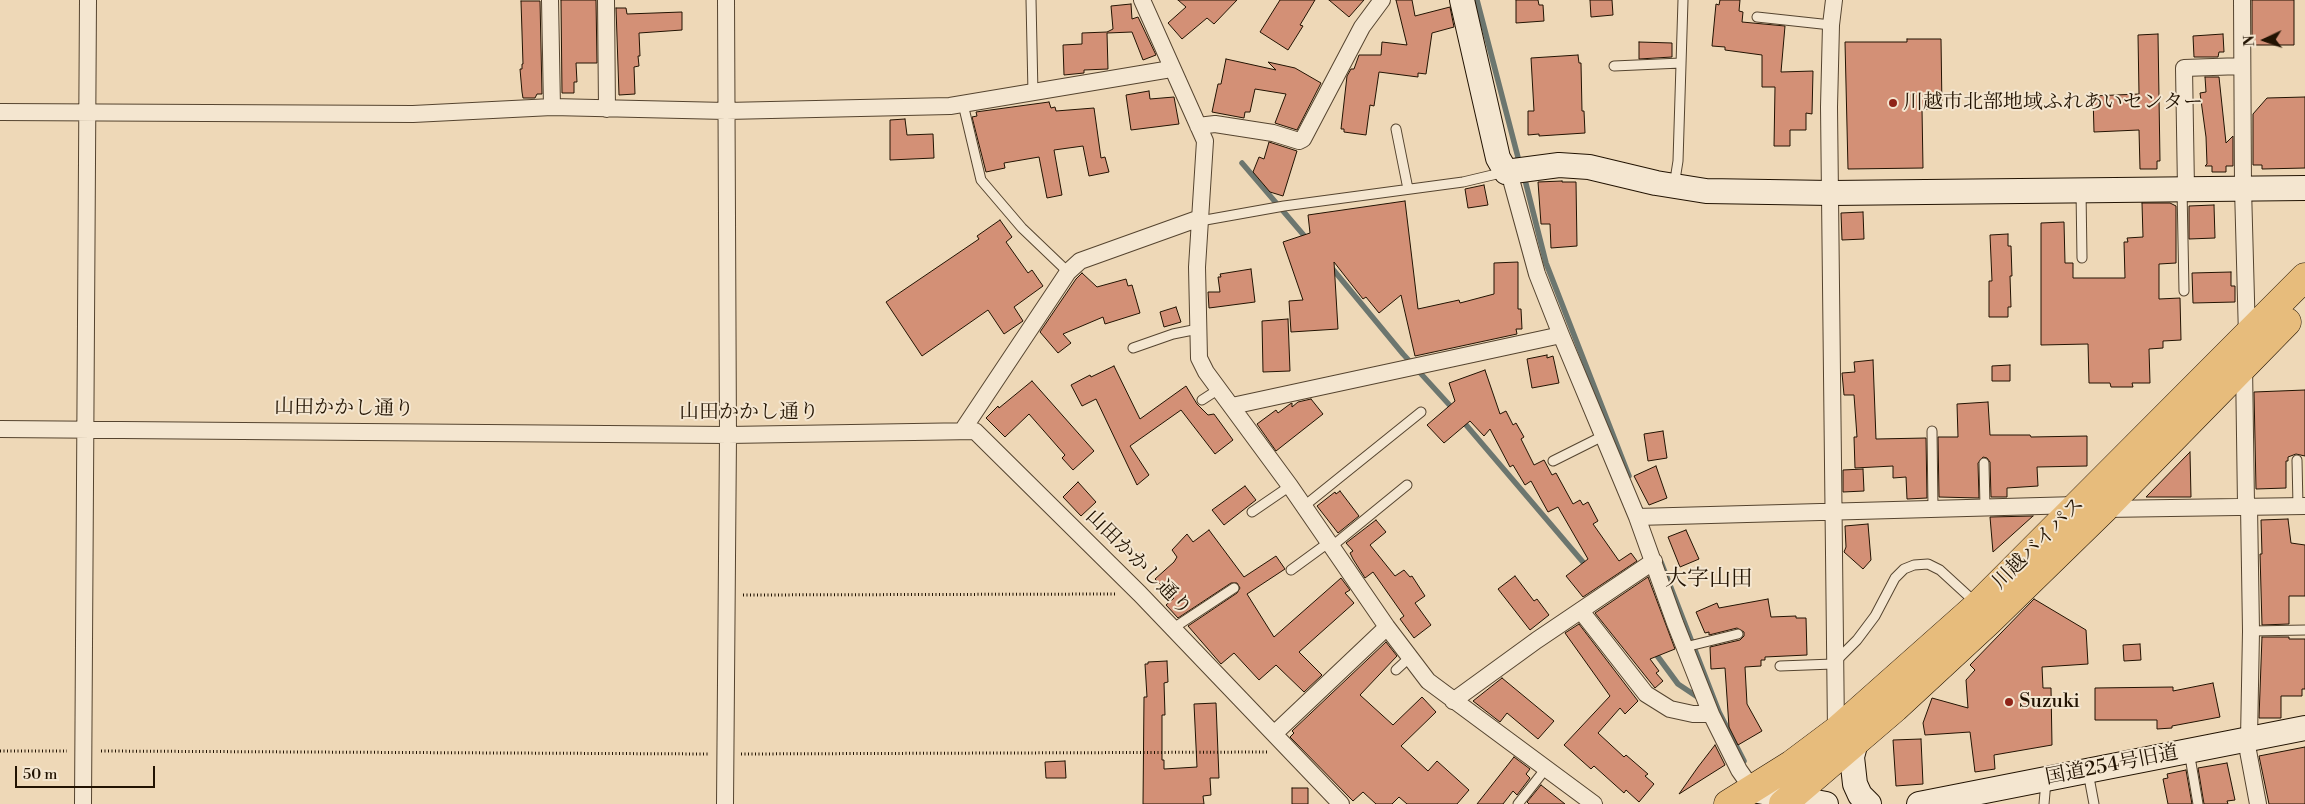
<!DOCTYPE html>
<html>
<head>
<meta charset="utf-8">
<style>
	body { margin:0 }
	#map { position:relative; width:2305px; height:804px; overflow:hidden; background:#eed8b7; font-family:"Libre Bodoni",serif }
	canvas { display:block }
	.north { position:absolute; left:2240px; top:15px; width:50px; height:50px; -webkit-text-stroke:4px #f4e6d0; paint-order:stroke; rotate:267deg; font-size:14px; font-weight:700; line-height:20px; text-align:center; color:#221302 }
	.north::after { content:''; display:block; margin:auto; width:18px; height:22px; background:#221302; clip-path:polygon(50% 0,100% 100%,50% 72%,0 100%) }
	.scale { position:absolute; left:15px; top:766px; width:140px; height:22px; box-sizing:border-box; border:2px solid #221302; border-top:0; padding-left:6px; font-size:15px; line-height:18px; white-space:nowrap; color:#221302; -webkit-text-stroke:4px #f4e6d0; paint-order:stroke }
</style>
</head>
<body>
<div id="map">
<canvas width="2305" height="804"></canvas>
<div class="north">N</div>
<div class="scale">50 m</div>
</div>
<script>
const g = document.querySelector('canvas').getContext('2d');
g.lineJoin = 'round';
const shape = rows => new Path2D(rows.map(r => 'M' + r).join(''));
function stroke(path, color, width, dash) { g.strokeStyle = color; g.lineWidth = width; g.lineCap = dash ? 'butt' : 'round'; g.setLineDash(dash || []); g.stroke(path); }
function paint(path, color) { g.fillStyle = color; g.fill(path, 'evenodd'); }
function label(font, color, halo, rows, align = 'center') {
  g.font = font + ' "Libre Bodoni","Noto Serif JP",serif'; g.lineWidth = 4; g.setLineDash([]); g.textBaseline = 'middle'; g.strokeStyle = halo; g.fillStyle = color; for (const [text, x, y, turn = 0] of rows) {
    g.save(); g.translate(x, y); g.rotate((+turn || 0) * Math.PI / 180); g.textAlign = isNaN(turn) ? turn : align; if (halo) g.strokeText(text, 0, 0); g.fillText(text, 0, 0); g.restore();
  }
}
stroke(shape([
	[1477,0,1520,165],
	[1242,163,1307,239],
	[1524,176,1546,263,1629,476],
	[1331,267,1403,354,1454,410],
	[1461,419,1588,568],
	[1661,562,1719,712,1744,761],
	[1653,650,1678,684,1699,698]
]), '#6c766f', 5.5);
const building = shape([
	[561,0,596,0,597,63,576,63,577,82,574,82,574,93,562,93,561,0],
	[1178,0,1237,0,1214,24,1207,18,1182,39,1168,23,1186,7,1178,0],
	[1280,0,1315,0,1300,25,1303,26,1288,50,1260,32,1280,0],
	[1329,0,1364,0,1349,17,1329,0],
	[1396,0,1412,0,1415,16,1450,7,1454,27,1432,33,1426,74,1418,73,1418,77,1379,72,1374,106,1370,105,1366,135,1344,132,1344,129,1341,129,1347,76,1351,69,1354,69,1359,55,1381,55,1382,42,1407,45,1396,0],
	[1516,0,1538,0,1539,5,1543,5,1544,21,1516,23,1516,0],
	[1590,0,1612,0,1613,15,1591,17,1590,0],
	[1720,0,1740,0,1739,11,1743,12,1742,22,1785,26,1781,72,1813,71,1812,114,1806,113,1806,130,1790,130,1790,146,1774,146,1775,87,1762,87,1762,55,1725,50,1725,47,1712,46,1716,4,1719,5,1720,0],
	[2252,0,2294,0,2294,45,2252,45,2252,0],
	[521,1,540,1,542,94,537,94,535,98,523,98,522,92,520,69,522,69,522,64,523,64,521,1],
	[1131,4,1132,19,1138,17,1156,55,1143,60,1132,32,1107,33,1108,69,1084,70,1084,73,1064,75,1063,45,1082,44,1082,33,1107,32,1113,29,1111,6,1131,4],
	[616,8,626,8,627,14,682,12,682,30,639,33,640,56,638,56,639,66,634,67,635,94,619,95,616,8],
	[2158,34,2160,161,2157,161,2157,169,2140,169,2139,130,2094,132,2093,96,2139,94,2138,35,2158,34],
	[2223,34,2224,52,2219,52,2218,57,2194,57,2193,36,2223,34],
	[1907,39,1941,39,1942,109,1922,109,1923,168,1848,169,1845,42,1907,42,1907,39],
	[1639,42,1672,43,1672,57,1639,59,1639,42],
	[1578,55,1579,63,1581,63,1582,111,1584,111,1585,133,1539,136,1539,134,1528,135,1528,111,1534,111,1531,58,1578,55],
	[1226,59,1276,70,1268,62,1295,68,1321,83,1297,130,1275,123,1286,94,1255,89,1250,112,1245,112,1244,118,1212,112,1218,84,1221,84,1226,59],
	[2205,77,2219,77,2226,143,2233,136,2233,166,2226,166,2226,172,2212,172,2212,166,2205,166,2207,164,2206,137,2200,93,2206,92,2205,77],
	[1149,91,1150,99,1174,97,1179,124,1131,130,1126,95,1149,91],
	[2305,97,2305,168,2262,169,2262,165,2253,165,2253,114,2267,98,2305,97],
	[1049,102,1051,108,1055,107,1056,111,1094,108,1101,158,1105,157,1109,172,1089,176,1083,146,1054,150,1062,195,1047,198,1039,157,1004,163,1005,168,986,172,972,117,977,116,976,112,983,111,1049,102],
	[905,119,907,135,933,134,934,158,890,160,890,120,905,119],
	[1269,142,1297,151,1283,196,1270,192,1253,172,1259,157,1264,159,1269,142],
	[1562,181,1562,182,1576,182,1577,246,1551,248,1550,224,1541,224,1538,182,1562,181],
	[1484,185,1488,205,1468,208,1465,189,1484,185],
	[1405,201,1418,309,1459,300,1460,303,1494,294,1494,263,1518,262,1518,309,1521,309,1522,329,1516,329,1517,334,1415,356,1401,295,1379,313,1366,297,1363,299,1334,262,1338,329,1291,332,1289,301,1303,300,1283,242,1310,233,1308,215,1405,201],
	[2142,203,2170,203,2176,206,2176,263,2159,264,2159,299,2180,298,2181,340,2163,341,2163,348,2149,349,2150,383,2132,383,2133,387,2111,387,2110,383,2089,383,2088,344,2041,345,2041,223,2064,222,2065,263,2073,263,2073,278,2125,278,2124,242,2128,242,2127,238,2143,237,2142,203],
	[2214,205,2215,238,2189,239,2189,206,2214,205],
	[1863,212,1864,239,1842,240,1841,213,1863,212],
	[1000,220,1012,237,1006,242,1028,273,1032,270,1043,286,1014,307,1023,321,1004,334,988,310,922,356,886,302,979,239,977,236,1000,220],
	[2008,234,2008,246,2011,246,2012,276,2010,276,2011,307,2008,307,2008,317,1989,317,1989,281,1992,281,1990,235,2008,234],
	[1251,269,1255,302,1209,308,1208,292,1220,292,1218,277,1221,277,1220,274,1251,269],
	[2231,272,2231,286,2235,286,2235,302,2193,303,2192,273,2231,272],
	[1082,273,1097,287,1126,279,1128,286,1132,285,1140,313,1105,324,1103,317,1063,334,1071,343,1058,353,1040,332,1076,279,1082,273],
	[1176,307,1181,322,1164,327,1160,312,1176,307],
	[1288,319,1290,371,1263,372,1262,321,1288,319],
	[1547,355,1547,358,1553,356,1559,383,1532,388,1527,359,1547,355],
	[1873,360,1876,439,1926,438,1927,498,1907,499,1906,477,1893,478,1893,466,1855,468,1854,437,1857,437,1854,395,1844,395,1842,373,1855,372,1854,362,1873,360],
	[2010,365,2010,381,1992,381,1992,366,2010,365],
	[1114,366,1140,419,1186,386,1197,404,1208,415,1214,414,1233,440,1215,454,1181,410,1130,446,1149,475,1137,485,1096,399,1082,406,1071,385,1090,375,1091,377,1114,366],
	[1485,370,1500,414,1506,411,1513,425,1516,423,1524,437,1521,439,1534,465,1544,460,1552,475,1556,473,1573,504,1580,500,1583,505,1588,502,1598,521,1593,524,1619,561,1631,553,1637,561,1583,597,1566,576,1588,559,1558,507,1548,512,1531,481,1525,485,1513,465,1510,467,1490,429,1484,436,1470,421,1444,443,1427,425,1455,401,1449,383,1485,370],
	[1032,381,1094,451,1073,470,1062,458,1065,455,1029,414,1005,437,986,418,998,406,999,408,1032,381],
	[2305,390,2305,456,2296,454,2288,457,2288,461,2286,461,2286,488,2256,489,2254,392,2305,390],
	[1311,399,1323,414,1276,451,1257,424,1276,410,1278,413,1290,404,1292,403,1292,407,1298,402,1311,399],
	[1988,402,1990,435,2030,435,2031,437,2087,436,2087,466,2037,467,2038,486,2007,488,2007,497,1991,497,1990,462,1987,458,1983,457,1978,463,1979,498,1939,497,1938,437,1958,437,1957,404,1988,402],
	[1663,431,1667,458,1648,461,1644,434,1663,431],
	[2190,452,2191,497,2146,497,2190,452],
	[1656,466,1667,498,1649,505,1634,476,1656,466],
	[1863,469,1864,491,1843,492,1843,470,1863,469],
	[1078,482,1096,502,1081,516,1063,497,1078,482],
	[1245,486,1256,500,1224,525,1212,510,1245,486],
	[1340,491,1359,516,1338,533,1317,506,1335,492,1336,494,1340,491],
	[2033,516,1993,552,1990,517,2033,516],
	[2288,519,2291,543,2305,545,2305,596,2289,596,2289,624,2262,625,2260,554,2262,554,2261,520,2288,519],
	[1376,520,1386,532,1370,545,1395,576,1404,570,1410,577,1412,576,1425,596,1415,603,1431,625,1414,638,1400,619,1404,616,1373,572,1365,578,1353,559,1350,553,1353,551,1346,543,1376,520],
	[1868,524,1871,560,1863,569,1844,552,1846,547,1845,526,1868,524],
	[1209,530,1244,577,1276,556,1285,569,1247,594,1274,637,1341,578,1350,590,1345,593,1354,603,1299,652,1322,675,1304,692,1276,665,1259,680,1234,653,1221,664,1188,626,1237,593,1240,588,1237,583,1231,583,1178,618,1166,605,1174,598,1155,579,1174,562,1177,557,1172,550,1187,534,1193,542,1209,530],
	[1686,530,1699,559,1680,567,1668,537,1686,530],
	[1515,576,1534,601,1537,599,1549,615,1530,630,1498,589,1515,576],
	[1648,577,1675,649,1650,659,1659,671,1656,673,1663,681,1655,688,1595,613,1648,577],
	[1768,599,1771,617,1796,616,1796,618,1806,618,1807,655,1765,657,1765,660,1761,660,1761,666,1745,667,1747,704,1762,731,1738,745,1729,727,1725,668,1711,669,1710,647,1740,640,1744,636,1744,632,1737,628,1709,635,1709,632,1705,633,1696,612,1717,603,1719,608,1768,599],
	[2034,599,2086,630,2088,664,2042,667,2043,688,2051,688,2052,745,1994,755,1995,769,1975,772,1970,732,1925,735,1923,723,1932,698,1968,708,1966,680,1975,670,1970,665,2034,599],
	[1579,624,1638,701,1625,714,1620,708,1598,733,1624,757,1626,755,1648,774,1645,776,1654,784,1639,802,1626,790,1624,793,1594,766,1591,769,1564,745,1610,696,1565,633,1579,624],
	[2262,637,2289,637,2289,639,2305,639,2305,689,2302,689,2302,696,2281,696,2281,718,2259,718,2262,637],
	[1386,642,1397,656,1360,695,1393,725,1422,697,1436,712,1401,746,1428,771,1437,761,1469,790,1457,804,1407,804,1399,797,1392,804,1376,804,1363,792,1353,801,1290,737,1294,733,1292,731,1386,642],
	[2140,644,2141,660,2124,661,2123,645,2140,644],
	[1167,661,1168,682,1164,683,1165,715,1162,715,1162,760,1164,760,1164,769,1197,767,1194,704,1216,703,1219,778,1210,778,1211,795,1203,796,1204,804,1143,804,1144,697,1147,697,1145,664,1148,664,1148,662,1167,661],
	[1502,678,1554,721,1538,739,1507,713,1500,722,1473,701,1502,678],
	[2213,683,2220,717,2172,726,2172,728,2157,729,2157,720,2095,720,2095,688,2173,687,2173,691,2213,683],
	[1921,739,1923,784,1896,786,1893,740,1921,739],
	[1715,745,1725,765,1679,794,1698,767,1715,745],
	[2305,747,2305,804,2269,804,2259,756,2305,747],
	[1514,757,1530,769,1526,774,1530,778,1517,795,1513,791,1503,804,1477,804,1514,757],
	[1065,761,1066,778,1046,778,1045,762,1065,761],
	[2227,763,2235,800,2227,801,2228,804,2204,804,2198,768,2227,763],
	[2186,770,2192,804,2168,804,2163,779,2168,778,2167,774,2186,770],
	[1541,785,1565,804,1529,804,1527,802,1541,785],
	[1292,788,1308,788,1308,804,1292,804,1292,788]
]);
paint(building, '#d39076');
stroke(building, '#221302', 1);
const lane = shape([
	[1031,0,1033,93],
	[1757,17,1831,25],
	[1614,66,1681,63],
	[963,104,981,180,1022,228,1068,272],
	[1396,129,1408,189],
	[1674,186,1678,161,1683,0],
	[2182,189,2184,291],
	[2081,191,2082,258],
	[1200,221,1284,206,1463,182,1505,172],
	[1133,348,1173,334,1198,329],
	[1202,400,1219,389],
	[1932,431,1933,508],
	[2297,460,2298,506],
	[1553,461,1603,436],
	[1984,463,1985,507],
	[1303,507,1421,412],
	[1252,512,1290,486],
	[1331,547,1407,485],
	[1291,570,1328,543],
	[1172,629,1234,588],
	[2251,631,2305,630],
	[1685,647,1738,634],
	[1780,666,1833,664,1857,640,1875,616,1895,578,1904,569,1914,565,1928,564,1940,570,1976,603],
	[1396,670,1409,658],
	[2189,751,2198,804],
	[2088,772,2094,804],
	[1518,804,1547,767],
	[2044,804,2046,781]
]);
const street = shape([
	[550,0,552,107],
	[606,0,607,109],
	[1142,0,1205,141,1197,267,1199,358,1206,372,1290,486,1387,627,1428,681,1594,804],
	[1834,0,1831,25,1829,107,1836,731],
	[2242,0,2243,188,2247,336],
	[0,112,413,114,552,107,726,111,950,106,1171,69],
	[1198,126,1215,124,1273,133,1299,141,1303,139,1362,27,1382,0],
	[1509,172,1537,274,1561,335,1637,517,1675,623,1711,714,1739,770,1753,790],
	[2186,189,2184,68,2242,66],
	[2244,365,2246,505],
	[1232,406,1561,335],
	[0,429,728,435,975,431,1140,594,1341,804],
	[962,431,1068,272,1080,261,1200,218],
	[2249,506,2251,631,2249,739],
	[2104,509,2305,506],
	[1637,517,2077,505],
	[1581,611,1646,694,1670,709,1693,714,1711,714],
	[1453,701,1537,640,1654,561],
	[1274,734,1387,627],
	[2246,740,2258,804],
	[83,804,88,0],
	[725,804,728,435,726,0]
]);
const secondary = shape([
	[1462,0,1498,158,1506,172,1559,165,1589,167,1656,183,1706,191,1831,193,2305,188],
	[1856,742,1852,757,1855,784,1860,795,1869,804],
	[1753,790,1826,804],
	[1919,804,2305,728]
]);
const highway = shape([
	[1728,804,1792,764,1836,731,1978,605,2305,277],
	[1783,804,1895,708,1989,621,2104,509,2287,322]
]);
stroke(lane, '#55442f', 11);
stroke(street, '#55442f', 18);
stroke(secondary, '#221302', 26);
stroke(highway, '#221302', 29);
stroke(shape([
	[743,595,1117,594],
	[0,751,67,751],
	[101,751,709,754],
	[741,754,1267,752]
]), '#221302', 3, [1, 2.5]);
stroke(lane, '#f4e6d0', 9);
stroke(street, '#f4e6d0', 16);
stroke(secondary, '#f4e6d0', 24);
stroke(highway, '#e7bc7c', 28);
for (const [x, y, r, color] of [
	[1893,103,5,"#8f2418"],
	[2009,702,5,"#8f2418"]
]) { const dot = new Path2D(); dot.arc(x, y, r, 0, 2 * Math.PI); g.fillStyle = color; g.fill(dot); stroke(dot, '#f4e6d0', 2); }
label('20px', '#221302', '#f4e6d0', [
	["川越市北部地域ふれあいセンター",1903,103],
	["Suzuki",2019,702]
], 'left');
label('20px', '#221302', '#f4e6d0', [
	["山田かかし通り",344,409,1],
	["山田かかし通り",749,413],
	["川越バイパス",2039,544,-45],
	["山田かかし通り",1138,563,45],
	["国道254号旧道",2112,766,-11]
]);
label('22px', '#221302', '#f4e6d0', [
	["大字山田",1709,580]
]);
</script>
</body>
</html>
